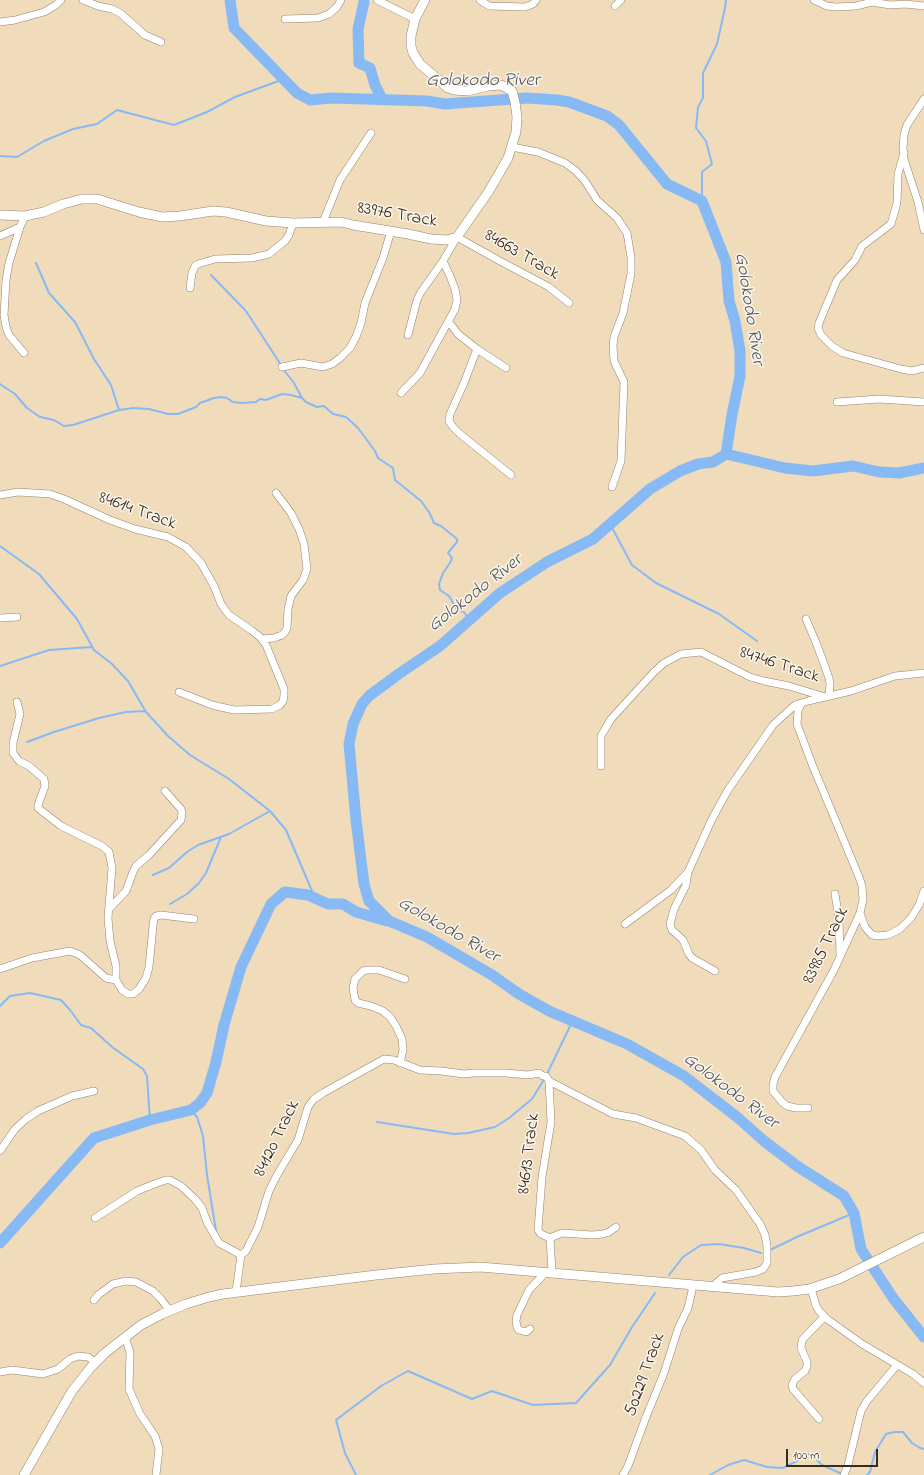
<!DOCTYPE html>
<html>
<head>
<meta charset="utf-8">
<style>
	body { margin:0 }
	#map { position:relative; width:924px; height:1475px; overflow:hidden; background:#f0dcbb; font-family:"Indie Flower",sans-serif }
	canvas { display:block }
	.scale { position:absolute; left:786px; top:1449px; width:92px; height:18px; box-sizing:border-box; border:2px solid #3b2a1e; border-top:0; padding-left:5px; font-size:12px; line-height:14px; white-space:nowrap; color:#3b2a1e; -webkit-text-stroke:3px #fbf7ec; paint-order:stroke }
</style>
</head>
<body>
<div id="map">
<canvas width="924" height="1475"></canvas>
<div class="scale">100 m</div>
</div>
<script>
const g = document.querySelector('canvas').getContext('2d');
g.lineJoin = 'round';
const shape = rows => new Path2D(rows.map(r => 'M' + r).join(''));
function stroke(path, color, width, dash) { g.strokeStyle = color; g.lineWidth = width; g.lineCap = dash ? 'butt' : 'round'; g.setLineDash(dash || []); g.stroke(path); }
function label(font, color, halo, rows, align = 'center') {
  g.font = font + ' "Indie Flower",sans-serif'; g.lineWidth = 3; g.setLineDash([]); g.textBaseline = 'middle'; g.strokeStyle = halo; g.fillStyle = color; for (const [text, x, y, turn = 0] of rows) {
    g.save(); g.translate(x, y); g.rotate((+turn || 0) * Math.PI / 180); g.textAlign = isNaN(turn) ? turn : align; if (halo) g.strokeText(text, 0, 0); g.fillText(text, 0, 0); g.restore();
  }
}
stroke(shape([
	[0,156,17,157,44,141,73,129,97,124,117,110,174,125,207,112,235,97,284,79],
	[702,201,702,172,712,164,706,141,696,128,698,107,703,98,703,73,717,44,725,8,726,0],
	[36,263,49,293,75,322,94,359,111,385,119,410],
	[211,275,246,311,281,365],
	[283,369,294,383,302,398],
	[0,384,15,394,27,408,40,417,54,420,64,426,73,425,119,410,133,408,149,409,168,414,178,414,196,407,200,403,214,398,221,397,227,398,233,402,242,403,256,402,260,399,266,400,282,394,291,395,302,398,306,402,317,407,324,406,333,414,346,417,358,428,375,451,378,458,393,468,395,480,421,501,429,512,434,523,441,526,457,539,457,542,448,553,452,558,450,563,443,573,439,584,440,590,449,596,456,608,465,613,469,621],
	[610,524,632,565,656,583,719,614,757,641],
	[0,546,39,574,77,619,94,650,112,664,128,681,146,712,168,736,190,755,229,779,270,811,286,830,315,898],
	[0,666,49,650,92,647],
	[27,742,54,732,99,718,126,712,145,711],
	[153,875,169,868,187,852,198,845,229,834,270,811],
	[170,904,187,894,199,883,206,873,221,837],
	[0,1006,10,996,30,993,61,1000,70,1010,81,1025,91,1028,112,1047,143,1069,147,1076,150,1120],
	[547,1074,573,1020],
	[191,1110,197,1117,203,1136,207,1175,216,1231],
	[377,1122,454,1134,468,1133,495,1127,509,1118,532,1099,545,1078],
	[770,1250,799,1236,854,1213],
	[669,1275,683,1257,701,1245,719,1244,744,1248,761,1253],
	[356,1475,345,1453,336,1420,381,1386,408,1371,472,1399,492,1391,533,1405,576,1403,610,1365,632,1327,655,1293],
	[710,1475,728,1465,744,1460,767,1467,783,1468,797,1461,804,1454,811,1454,822,1465,842,1474],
	[867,1475,870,1472,875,1452,886,1434,894,1432,903,1432,912,1443,920,1448,924,1449]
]), '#87baf5', 2);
stroke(shape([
	[230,0,234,28,297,93,310,100,331,98,427,101,445,104,527,98,557,100,569,102,607,116,619,125,667,184,702,201,726,262,729,301,735,321,740,351,740,376,732,415,726,454,713,462,698,464,680,471,650,489,593,539,547,562,500,593,440,646,400,673,369,696,362,704,353,724,349,744,356,820,364,884,369,901,389,921,427,937,492,975,519,994,549,1011,627,1044,684,1076,737,1117,764,1141,797,1166,844,1196,854,1213,861,1249,893,1298,924,1337],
	[364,2,358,29,359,63,370,68,375,85,382,99],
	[726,454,785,468,813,471,853,466,879,472,899,473,924,468],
	[0,1243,94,1138,150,1120,191,1110,200,1103,207,1093,216,1062,224,1025,241,967,271,904,285,892,308,895,328,904,343,904,356,912,387,921]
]), '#87baf5', 11);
const minor = shape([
	[83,0,98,6,112,9,120,13,145,35,161,42],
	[377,0,415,19],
	[480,0,489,6,525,7,533,4,536,0],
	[814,0,827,6,836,7,856,6,872,2,890,5,906,4,924,6],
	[615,6,621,0],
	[285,19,318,18,329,14,337,7,341,0],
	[0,22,15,20,44,12,56,5,61,0],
	[924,99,907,125,904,135,903,148,904,159,918,202,924,230],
	[512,147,538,152,565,163,576,171,585,181,597,200,617,218,627,233,631,257,631,274,623,313,614,337,613,346,614,361,624,382,621,461,612,487],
	[904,153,898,174,897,203,891,224,862,246,855,260,837,280,819,323,818,328,821,335,832,346,843,353,901,369,912,371,924,368],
	[323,222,340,180,371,133],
	[20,227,9,263,6,280,4,315,6,327,9,335,24,353],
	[0,236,20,227,25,216],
	[190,288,192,273,195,266,198,264,215,259,252,258,269,254,285,241,289,235,293,223],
	[449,322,458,334,477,349,506,368],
	[408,335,417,300,421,292,443,261,457,237,498,260,549,287,569,303],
	[477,349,464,383,450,414,449,421,453,427,460,434,511,475],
	[282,367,301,363,323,367,332,364,340,358,350,348,356,337,361,323,365,303,383,258,391,231],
	[401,393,420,373,455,309,457,300,455,289,450,276,443,261],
	[837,402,879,399,924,402],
	[0,495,18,492,50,494,64,499,110,520,135,529,168,537,186,547,201,563,214,586,221,604,229,615,251,630,260,637,266,645,284,689,284,696,283,701,280,705,272,709,234,710,212,705,179,692],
	[0,618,17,617],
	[806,619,817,645,829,678,830,684,829,696],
	[262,639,274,638,282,635,285,632,287,628,288,609,291,596,303,580,307,569,304,544,299,529,291,513,276,493],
	[17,702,20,714,13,743,13,753,19,761,29,766,44,779,45,786,38,805,38,808,61,826,102,846,109,852,112,868,108,918,110,941,116,966,116,980,122,990,128,994,133,994,139,989,146,978,149,967,153,926,154,919,156,916,161,915,194,919],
	[802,703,798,710,797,724,812,764,859,877,862,886,863,900,860,913,834,970,775,1077,773,1085,773,1091,782,1102,787,1106,796,1108,808,1108],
	[601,766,601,736,611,719,654,672,664,663,681,654,701,652,750,677,764,681,789,686,825,697],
	[688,872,686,885,674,909,670,924,672,930,683,940,689,954,692,958,715,971],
	[835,894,839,920,840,955],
	[109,909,126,891,133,872,136,866,149,855,181,820,182,813,181,809,165,791],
	[860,913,865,927,872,935,878,936,888,935,900,929,911,918,919,905,924,891],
	[625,924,671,890,688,872,712,819,728,790,773,725,795,705,808,701,851,691,895,676,924,673],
	[0,969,32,958,70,951,80,955,106,978,116,980],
	[400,1063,403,1050,402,1039,396,1026,390,1017,383,1011,371,1006,358,1003,355,1000,353,988,355,979,363,971,367,970,379,970,405,979],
	[549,1081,613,1114,636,1118,685,1136,701,1150,715,1170,736,1190,760,1224,765,1235,767,1246,767,1263,763,1269,756,1272,722,1278,713,1286],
	[0,1151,15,1129,26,1119,38,1111,72,1096,94,1091],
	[95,1218,137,1191,157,1183,166,1180,170,1180,181,1186,195,1199,202,1208,207,1222,219,1243,241,1255],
	[552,1272,550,1238,562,1233,592,1235,603,1234,609,1232,616,1227],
	[811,1288,816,1306,820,1312,827,1319,862,1344,913,1374,924,1383],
	[236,1292,241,1255,246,1251,258,1227,269,1191,277,1175,298,1140,308,1107,314,1099,323,1093,384,1059,394,1060,420,1070,441,1071,464,1074,473,1073,506,1073,528,1075,539,1073,543,1076,546,1076,549,1081,551,1122,542,1177,538,1230,541,1234,550,1238],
	[94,1300,98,1295,113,1284,126,1281,136,1282,153,1291,161,1299,170,1311],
	[530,1329,526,1332,519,1330,517,1327,516,1321,517,1315,529,1290,546,1272],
	[125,1337,130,1352,129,1389,140,1414,155,1436,159,1449,156,1475],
	[0,1372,12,1370,43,1374,58,1369,70,1359,78,1356,88,1357,95,1362],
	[819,1419,793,1389,792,1385,795,1379,805,1371,807,1366,807,1362,801,1348,802,1340,824,1317],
	[623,1475,628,1466,646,1417,664,1373,678,1329,688,1308,692,1291,691,1284],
	[844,1475,848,1465,861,1411,867,1401,897,1365]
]);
const tertiary = shape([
	[0,215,25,216,44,212,63,204,82,199,97,199,139,212,162,217,180,216,213,211,226,212,266,221,293,223,341,222,353,225,408,234,431,239,448,240,457,237,489,191,508,158,516,132,517,117,515,102,512,91,501,85,488,86,467,91,454,90,448,88,420,64,413,53,411,46,411,36,415,19,425,0],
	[24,1475,72,1391,92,1366,105,1353,141,1325,162,1314,186,1304,209,1297,223,1294,376,1275,434,1269,480,1267,778,1292,793,1291,809,1289,839,1279,924,1237]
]);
stroke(minor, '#96836c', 8);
stroke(tertiary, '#96836c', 10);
stroke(minor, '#fff', 7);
stroke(tertiary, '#fff', 9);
label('18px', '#3b2a1e', '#fbf7ec', [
	["83976 Track",397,216,10],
	["84663 Track",521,256,30],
	["84614 Track",137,512,20],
	["84746 Track",779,666,18],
	["83985 Track",827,946,-64],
	["84120 Track",278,1139,-64],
	["84613 Track",530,1154,-83],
	["50229 Track",646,1375,-70]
]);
label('italic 19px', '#52555e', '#fbf7ec', [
	["Golokodo River",483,82],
	["Golokodo River",748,309,81],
	["Golokodo River",476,594,-38],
	["Golokodo River",448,931,30],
	["Golokodo River",730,1092,37]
]);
</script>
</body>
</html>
